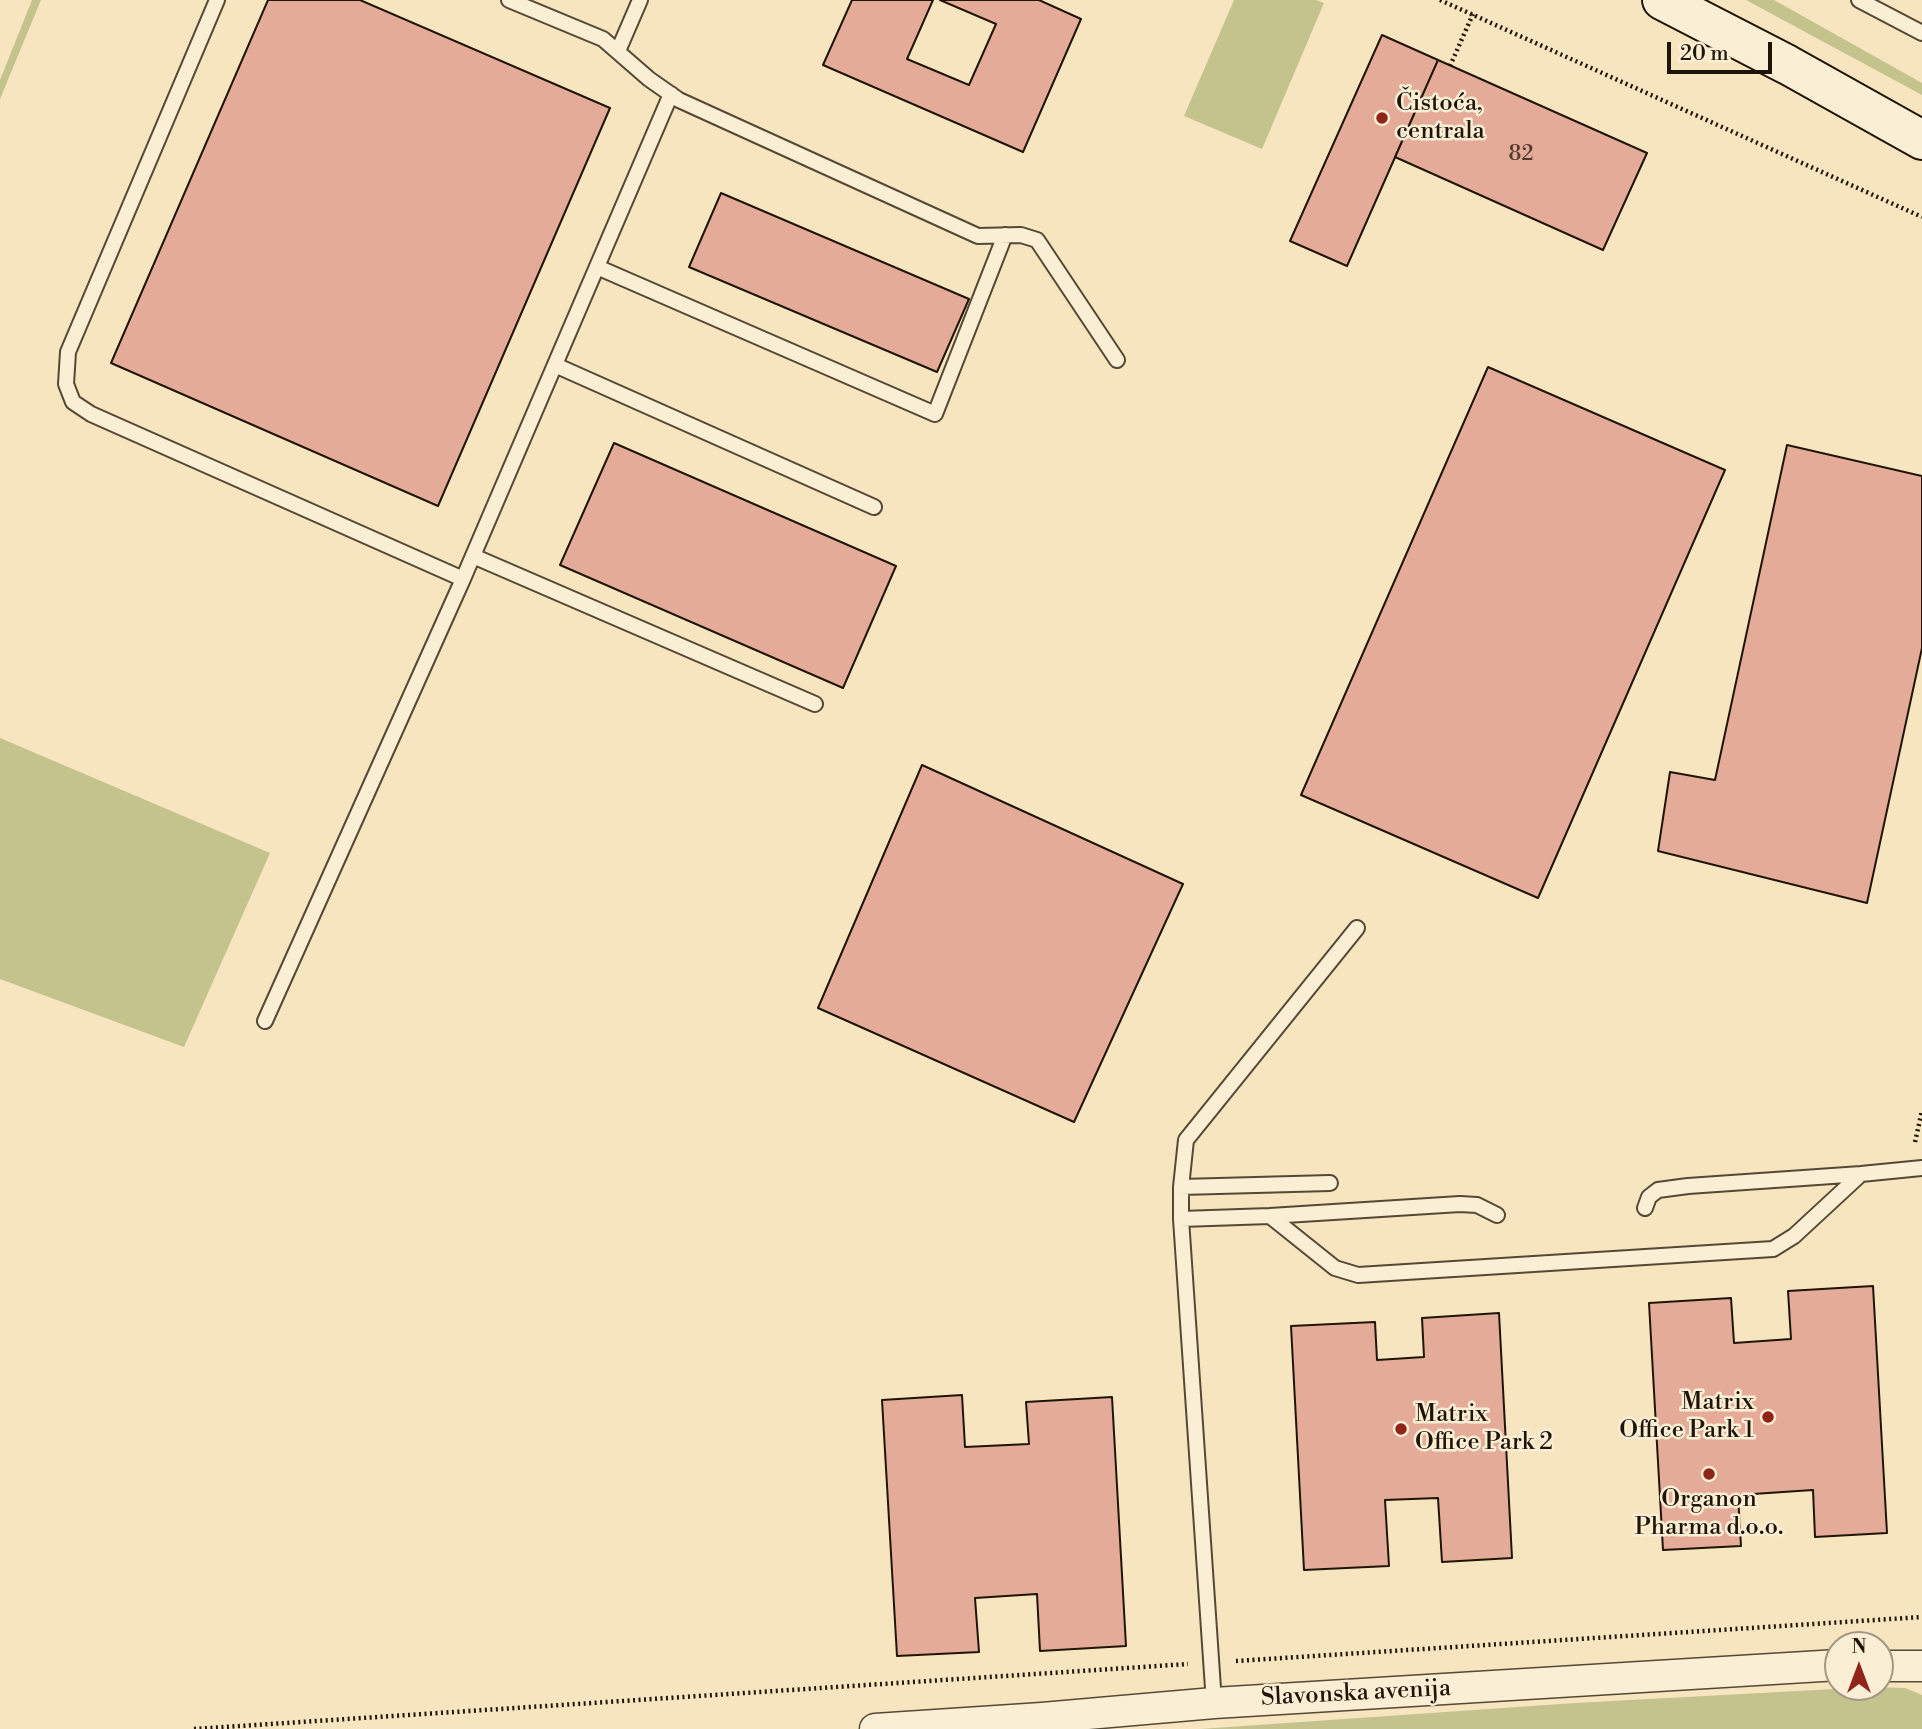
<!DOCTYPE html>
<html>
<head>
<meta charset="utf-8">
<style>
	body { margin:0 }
	#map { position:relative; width:1922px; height:1729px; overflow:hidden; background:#f7e5bf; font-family:"Libre Bodoni",serif }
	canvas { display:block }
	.north { position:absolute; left:1824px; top:1631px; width:70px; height:70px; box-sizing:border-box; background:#faeed5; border:2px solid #a29783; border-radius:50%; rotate:0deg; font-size:19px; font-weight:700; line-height:28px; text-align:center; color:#1f1507 }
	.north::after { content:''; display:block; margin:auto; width:24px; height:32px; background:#8f2418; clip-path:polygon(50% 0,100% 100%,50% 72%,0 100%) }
	.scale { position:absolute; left:1667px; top:42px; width:105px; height:32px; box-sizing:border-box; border:4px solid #1f1507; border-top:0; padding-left:9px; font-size:21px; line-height:24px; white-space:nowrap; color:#1f1507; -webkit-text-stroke:5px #faeed5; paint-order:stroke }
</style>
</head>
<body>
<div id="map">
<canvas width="1922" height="1729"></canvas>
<div class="north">N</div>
<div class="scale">20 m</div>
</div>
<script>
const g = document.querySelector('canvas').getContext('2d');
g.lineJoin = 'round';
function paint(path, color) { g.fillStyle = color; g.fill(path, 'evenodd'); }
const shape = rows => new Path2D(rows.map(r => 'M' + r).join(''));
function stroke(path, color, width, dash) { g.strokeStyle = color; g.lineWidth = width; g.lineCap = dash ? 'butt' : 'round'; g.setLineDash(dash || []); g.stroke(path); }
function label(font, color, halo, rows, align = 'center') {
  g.font = font + ' "Libre Bodoni",serif'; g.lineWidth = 5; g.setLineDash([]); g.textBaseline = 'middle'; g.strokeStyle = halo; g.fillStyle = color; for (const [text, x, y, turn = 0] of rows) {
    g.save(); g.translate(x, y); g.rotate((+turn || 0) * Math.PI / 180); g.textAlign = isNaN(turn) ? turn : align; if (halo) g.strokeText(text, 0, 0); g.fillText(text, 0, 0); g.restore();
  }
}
paint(shape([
	[32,0,41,0,0,99,0,80],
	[1234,0,1316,0,1324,3,1262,149,1184,116],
	[1746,0,1774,0,1922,83,1922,95],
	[0,738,270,853,184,1047,0,979],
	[1872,1687,1905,1688,1922,1695,1922,1729,1200,1729,1575,1703]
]), '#c4c28d');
const building = shape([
	[268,0,360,0,610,108,438,506,111,363,268,0],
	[852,0,933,0,907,59,969,85,996,24,940,0,1039,0,1081,19,1023,152,823,65,852,0],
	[1382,35,1438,60,1347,266,1290,241,1382,35],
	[1438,60,1647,153,1603,250,1395,157,1438,60],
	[721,193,969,299,937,372,689,267,721,193],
	[1488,367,1725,470,1538,898,1301,795,1488,367],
	[614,443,896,566,843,688,560,565,614,443],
	[1787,445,1922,476,1922,648,1867,903,1658,851,1670,772,1715,780,1787,445],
	[922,765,1183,884,1074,1122,818,1008,922,765],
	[1873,1286,1887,1533,1815,1537,1813,1490,1738,1495,1741,1546,1663,1550,1649,1303,1731,1298,1734,1343,1791,1339,1788,1291,1873,1286],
	[1499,1313,1512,1558,1442,1562,1438,1498,1385,1500,1389,1566,1304,1570,1291,1326,1375,1322,1377,1360,1424,1357,1422,1318,1499,1313],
	[962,1395,965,1447,1029,1444,1026,1402,1112,1397,1126,1646,1040,1651,1037,1594,975,1598,979,1652,897,1656,882,1400,962,1395]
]);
paint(building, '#e4ab98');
stroke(building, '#1f1507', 2);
const lane = shape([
	[217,0,68,352,66,384,73,402,91,414,463,579,671,94],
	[509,0,603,39,649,79,679,100,978,236,1021,235,1037,240,1117,360],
	[1859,0,1922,33],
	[618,51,640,0],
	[597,267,935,414,1005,235],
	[555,365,874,507],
	[473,556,815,704],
	[265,1021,463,579],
	[1181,1187,1330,1183],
	[1645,1208,1649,1197,1658,1190,1688,1186,1861,1174,1922,1168],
	[1270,1216,1460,1204,1477,1205,1497,1215],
	[1181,1219,1270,1216,1335,1268,1358,1275,1773,1249,1794,1236,1861,1174],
	[1214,1703,1181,1219,1181,1187,1186,1140,1357,928]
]);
const street = shape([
	[1880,1666,1922,1666],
	[875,1729,1042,1718,1214,1703,1838,1665]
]);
const secondary = shape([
	[1662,0,1788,65,1922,140]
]);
stroke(lane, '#554935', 18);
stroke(street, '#554935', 33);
stroke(secondary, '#1f1507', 42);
stroke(shape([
	[1440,0,1922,217],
	[1450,66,1473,14],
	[1915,1142,1922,1111],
	[1236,1661,1922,1617],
	[194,1729,1188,1664]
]), '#1f1507', 4.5, [2, 3.5]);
stroke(lane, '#faeed5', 14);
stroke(street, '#faeed5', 30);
stroke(secondary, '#faeed5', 38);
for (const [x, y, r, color] of [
	[1382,118,7,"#8f2418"],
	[1768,1417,7,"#8f2418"],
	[1401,1429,7,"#8f2418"],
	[1709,1474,7,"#8f2418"]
]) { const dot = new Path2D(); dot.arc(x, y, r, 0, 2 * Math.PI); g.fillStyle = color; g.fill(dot); stroke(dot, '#faeed5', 2.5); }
label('21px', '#503a2b', null, [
	["82",1521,155]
]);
label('24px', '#1f1507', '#faeed5', [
	["Čistoća,",1396,104],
	["centrala",1396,132],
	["Matrix",1754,1403,"right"],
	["Office Park 1",1754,1431,"right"],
	["Matrix",1415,1415],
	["Office Park 2",1415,1443],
	["Organon",1709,1500,"center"],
	["Pharma d.o.o.",1709,1528,"center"]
], 'left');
label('24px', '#1f1507', '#faeed5', [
	["Slavonska avenija",1356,1694,-3]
]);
</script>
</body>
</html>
